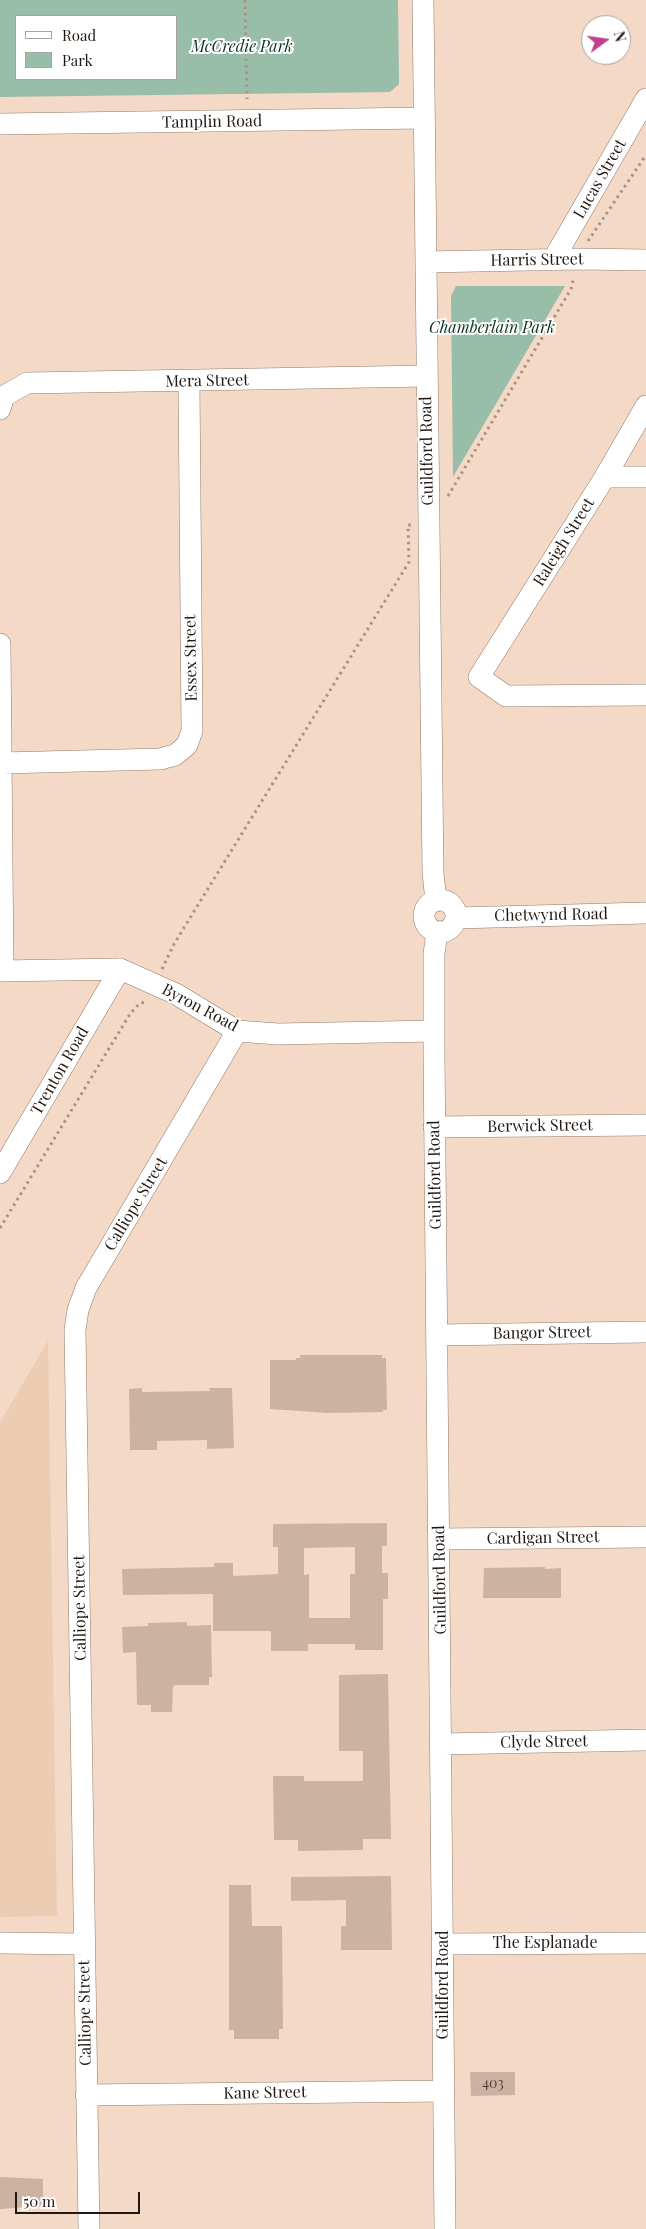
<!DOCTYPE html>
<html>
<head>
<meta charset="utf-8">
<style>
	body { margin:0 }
	#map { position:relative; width:646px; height:2229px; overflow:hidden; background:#f4d9c6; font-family:"Playfair Display",serif }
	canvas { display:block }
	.legend { position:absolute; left:15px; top:15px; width:162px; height:65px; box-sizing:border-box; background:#fff; border:1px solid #a7a3a0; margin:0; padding:6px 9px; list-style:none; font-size:15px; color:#221812 }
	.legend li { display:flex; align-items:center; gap:10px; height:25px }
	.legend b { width:25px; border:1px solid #a7a3a0 }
	.north { position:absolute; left:581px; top:15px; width:50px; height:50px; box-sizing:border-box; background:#fff; border:1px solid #a7a3a0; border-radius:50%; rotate:76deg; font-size:14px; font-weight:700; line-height:20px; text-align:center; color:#221812 }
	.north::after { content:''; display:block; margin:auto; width:18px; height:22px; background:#bf408d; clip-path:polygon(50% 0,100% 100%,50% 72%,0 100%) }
	.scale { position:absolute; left:15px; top:2192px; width:125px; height:22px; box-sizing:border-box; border:2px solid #221812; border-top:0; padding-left:6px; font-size:15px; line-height:18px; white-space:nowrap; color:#221812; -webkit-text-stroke:4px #fff; paint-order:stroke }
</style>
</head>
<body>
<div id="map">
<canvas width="646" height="2229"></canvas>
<ul class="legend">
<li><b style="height:6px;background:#fff"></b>Road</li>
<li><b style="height:14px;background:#98bda8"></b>Park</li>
</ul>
<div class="north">N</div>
<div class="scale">50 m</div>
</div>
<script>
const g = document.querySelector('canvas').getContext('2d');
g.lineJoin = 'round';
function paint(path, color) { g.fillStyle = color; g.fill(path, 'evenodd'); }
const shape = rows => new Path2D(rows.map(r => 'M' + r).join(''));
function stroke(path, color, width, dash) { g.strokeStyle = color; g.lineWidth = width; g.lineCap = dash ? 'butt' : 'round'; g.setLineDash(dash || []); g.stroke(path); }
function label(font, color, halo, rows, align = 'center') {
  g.font = font + ' "Playfair Display",serif'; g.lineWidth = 4; g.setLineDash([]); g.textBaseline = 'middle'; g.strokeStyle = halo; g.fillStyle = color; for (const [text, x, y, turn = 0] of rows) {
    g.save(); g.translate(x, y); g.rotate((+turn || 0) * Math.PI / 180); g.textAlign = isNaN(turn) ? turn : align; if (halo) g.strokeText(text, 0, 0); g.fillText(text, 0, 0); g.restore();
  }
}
paint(shape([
	[48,1341,57,1916,0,1917,0,1422]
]), '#edccb4');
paint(shape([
	[0,0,398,0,399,84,390,92,0,97],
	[16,16,176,16,176,79,16,79],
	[456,286,565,286,453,477,451,296]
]), '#98bda8');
paint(shape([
	[300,1355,382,1355,382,1358,386,1358,387,1410,383,1410,383,1412,329,1413,270,1409,270,1360,296,1360,296,1358,300,1358],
	[142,1388,142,1392,210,1391,209,1388,232,1388,234,1448,207,1449,207,1440,157,1441,157,1450,130,1450,129,1389],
	[387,1523,387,1546,382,1546,382,1573,388,1573,388,1599,383,1599,383,1650,355,1650,355,1644,308,1644,308,1651,271,1651,271,1631,213,1631,213,1594,123,1595,122,1569,214,1567,214,1563,233,1563,233,1576,278,1574,278,1547,273,1547,273,1524],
	[355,1547,355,1574,350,1574,350,1618,309,1618,309,1574,304,1575,304,1548],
	[545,1567,545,1569,561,1568,561,1598,483,1598,484,1568],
	[187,1622,187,1626,211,1625,212,1677,209,1677,209,1685,176,1685,173,1686,172,1712,151,1712,151,1705,137,1705,136,1652,123,1653,122,1627,148,1626,148,1623],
	[388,1674,391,1839,363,1839,363,1850,298,1851,298,1840,274,1840,273,1776,304,1776,304,1781,363,1781,363,1751,339,1751,339,1675],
	[391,1876,392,1950,341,1950,341,1926,346,1926,346,1900,291,1901,291,1877],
	[229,1885,251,1885,252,1926,282,1926,283,2029,279,2029,279,2039,234,2039,234,2030,229,2030],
	[470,2072,515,2072,515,2095,471,2096],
	[0,2177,43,2179,43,2206,0,2209]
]), '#ccb2a0');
const minor = shape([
	[423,0,433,873,436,901],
	[0,124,424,118],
	[553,260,646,99],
	[427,262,579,259,646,260],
	[646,406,605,477,479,677,506,696,646,695],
	[0,409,4,396,27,383,427,376],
	[605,477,646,477],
	[0,644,3,971],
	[2,763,160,759,175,755,187,745,192,731,189,382],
	'424 916a16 16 0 1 1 32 0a16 16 0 1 1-32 0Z',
	[456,918,646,913],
	[437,932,434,954,434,1051,445,2229],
	[0,971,120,969,176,994,237,1031,278,1034,434,1031],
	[434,1127,646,1125],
	[0,1173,120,969],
	[437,1335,646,1332],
	[439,1539,646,1537],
	[442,1744,646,1740],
	[0,1943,84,1944],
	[443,1944,646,1943],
	[86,2095,444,2091],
	[89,2229,75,1330,78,1310,86,1288,237,1031]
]);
stroke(minor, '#927a69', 22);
stroke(shape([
	[245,0,247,99],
	[588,241,646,155],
	[448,496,571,289,574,277],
	[162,969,174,944,409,562,408,525,412,525],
	[0,1228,130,1014,139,1004,147,1001]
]), '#a79284', 3, [2.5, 4]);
stroke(minor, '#fff', 21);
label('14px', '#4c3e36', null, [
	["403",493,2084]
]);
label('italic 16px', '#0c3220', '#fff', [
	["McCredie Park",242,47],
	["Chamberlain Park",492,328]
]);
label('16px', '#221812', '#fff', [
	["Tamplin Road",212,122,-1],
	["Lucas Street",600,179,-60],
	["Harris Street",537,260,-1],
	["Mera Street",207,381,-1],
	["Guildford Road",427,451,-91],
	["Raleigh Street",564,542,-58],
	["Essex Street",191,658,-91],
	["Chetwynd Road",551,915,-1],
	["Byron Road",200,1008,28],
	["Trenton Road",60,1071,-60],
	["Berwick Street",540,1126,-1],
	["Guildford Road",435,1175,-91],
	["Calliope Street",136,1204,-59],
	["Bangor Street",542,1333,-1],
	["Cardigan Street",543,1538,-1],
	["Guildford Road",440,1580,-91],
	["Calliope Street",80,1608,-91],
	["Clyde Street",544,1742,-1],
	["The Esplanade",545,1943],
	["Guildford Road",443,1985,-90],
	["Calliope Street",85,2013,-91],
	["Kane Street",265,2093,-1]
]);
</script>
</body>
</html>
